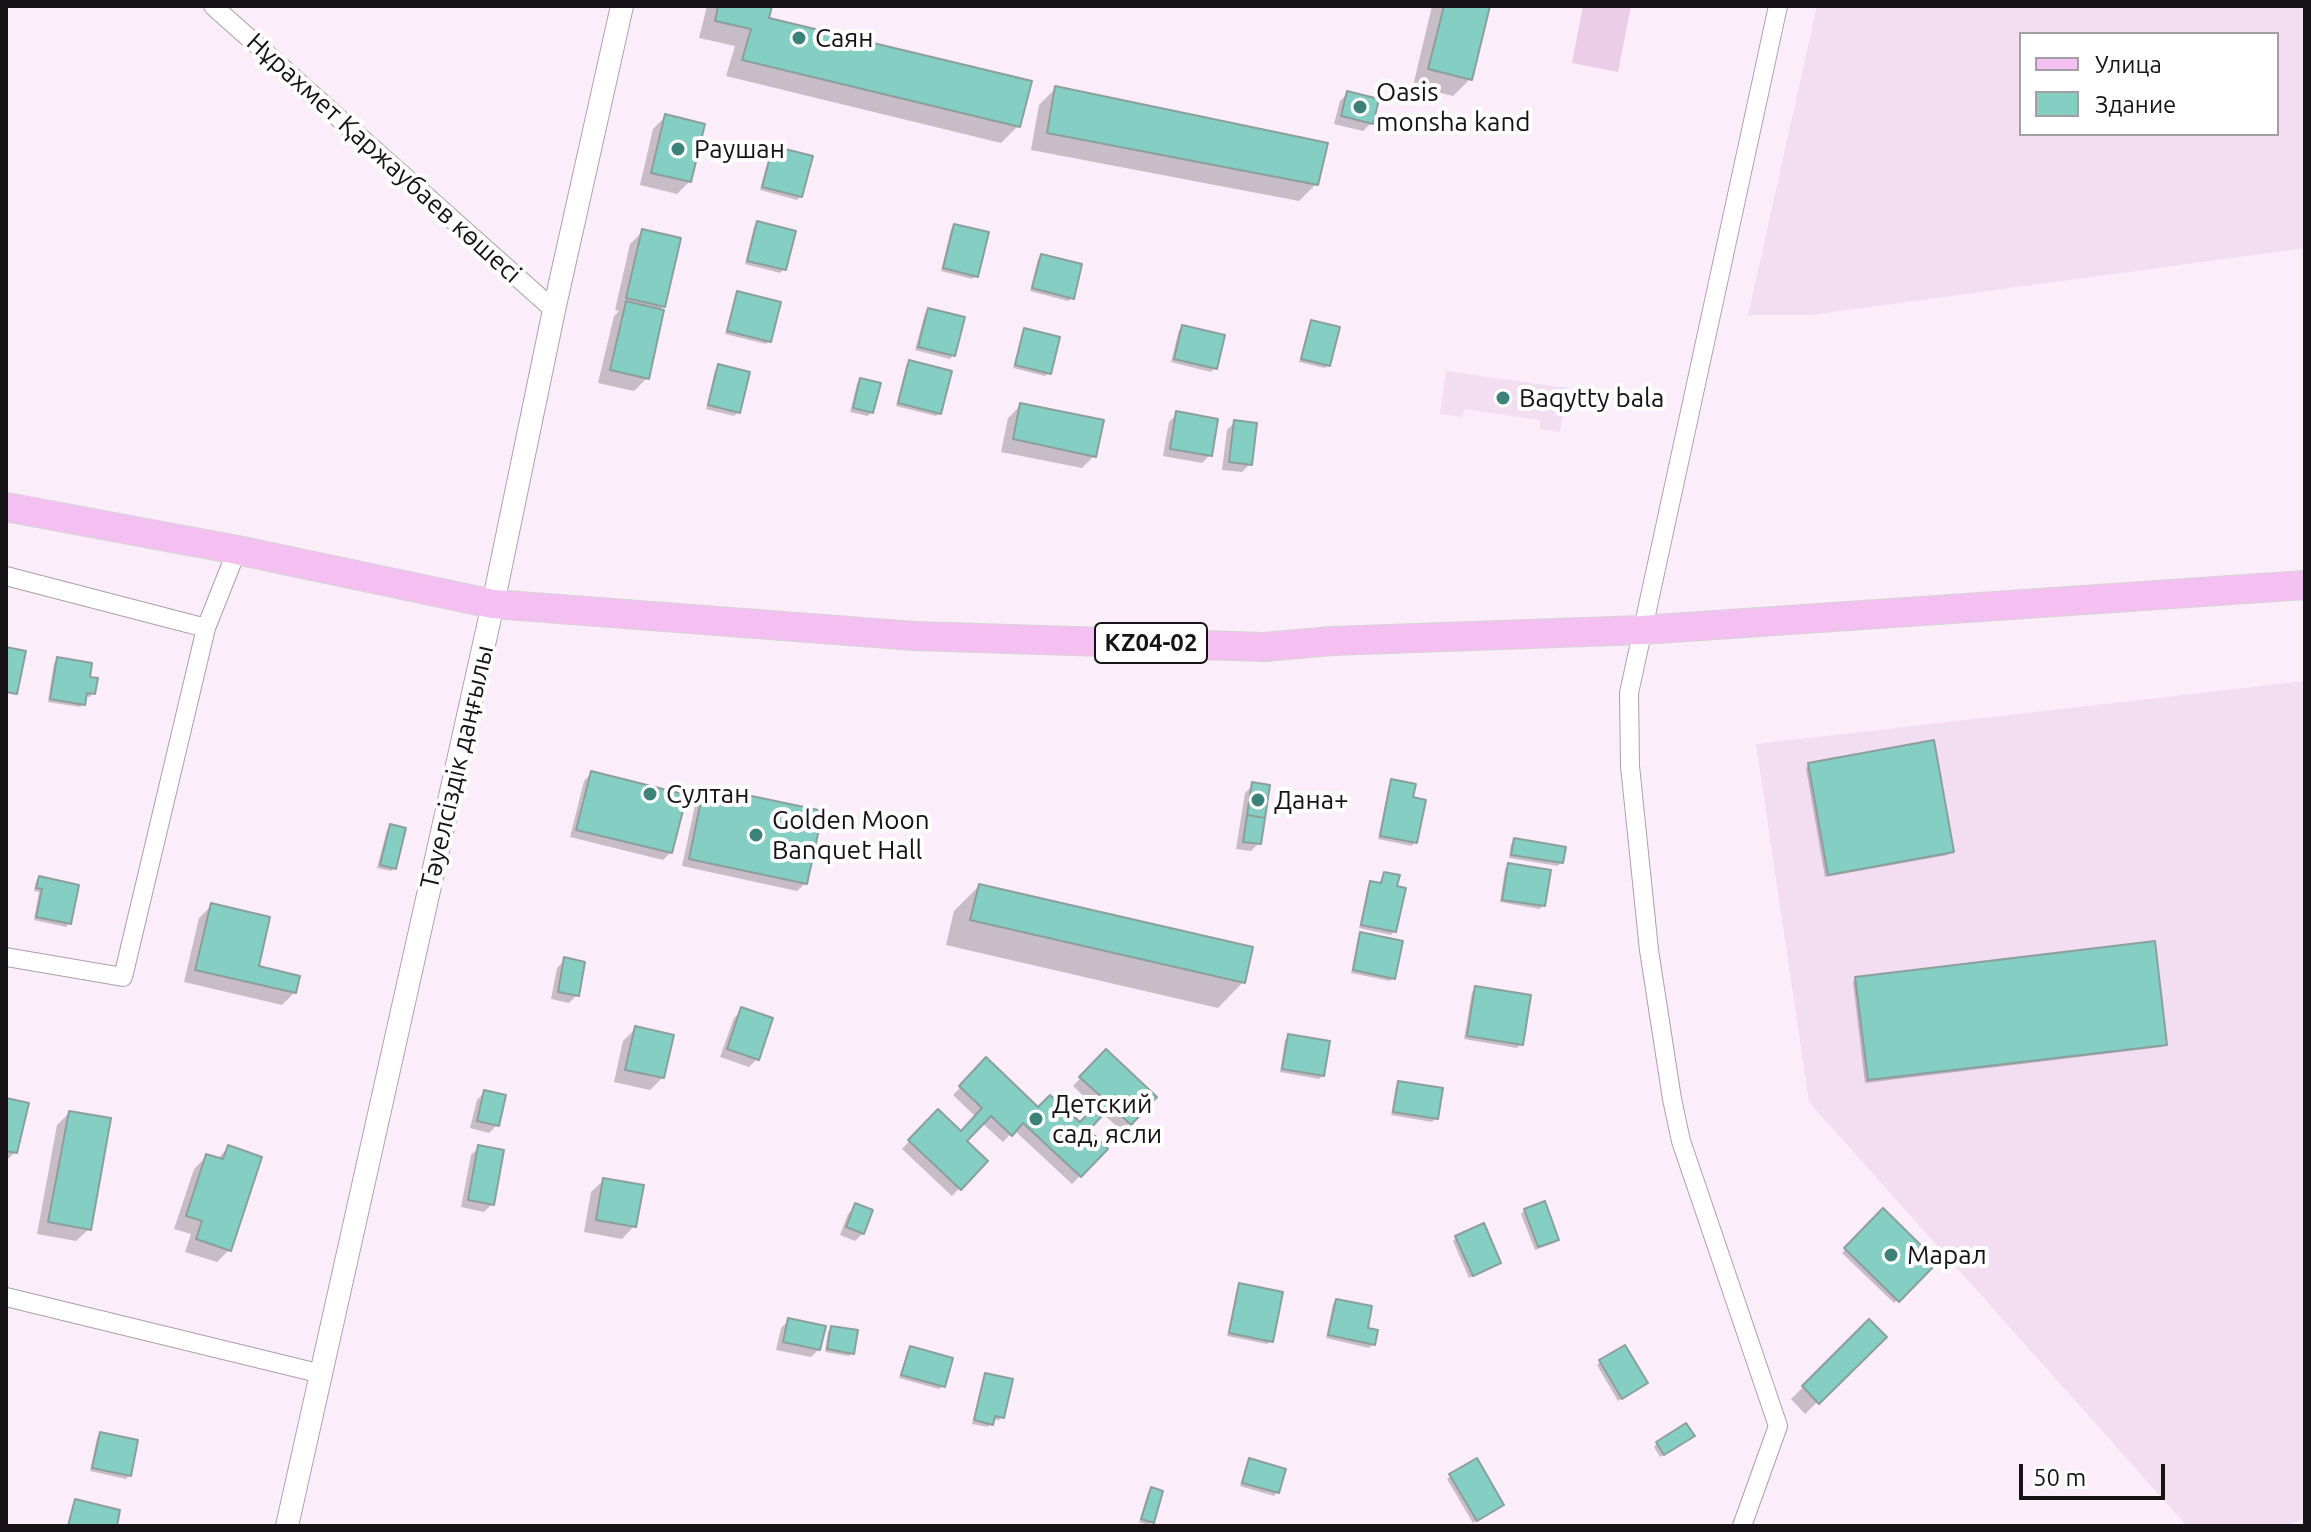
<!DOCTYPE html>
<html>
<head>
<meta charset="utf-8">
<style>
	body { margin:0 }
	#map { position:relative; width:2311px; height:1532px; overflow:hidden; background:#fbedf9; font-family:Ubuntu,sans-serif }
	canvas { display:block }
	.frame { position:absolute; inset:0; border:8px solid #161216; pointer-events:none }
	.legend { position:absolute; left:2019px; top:32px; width:260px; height:104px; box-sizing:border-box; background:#fff; border:2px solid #a2a0a2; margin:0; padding:10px 14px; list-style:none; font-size:24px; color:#161216 }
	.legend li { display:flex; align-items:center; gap:16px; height:40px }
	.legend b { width:40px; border:2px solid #a2a0a2 }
	.scale { position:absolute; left:2019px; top:1464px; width:146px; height:36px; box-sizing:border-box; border:4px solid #161216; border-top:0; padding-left:10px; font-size:24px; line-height:28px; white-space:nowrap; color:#161216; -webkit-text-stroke:6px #fff; paint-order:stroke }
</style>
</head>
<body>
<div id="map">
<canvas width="2311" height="1532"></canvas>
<div class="frame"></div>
<ul class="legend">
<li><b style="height:10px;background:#f4bff1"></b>Улица</li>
<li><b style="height:22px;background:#85cec4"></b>Здание</li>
</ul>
<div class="scale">50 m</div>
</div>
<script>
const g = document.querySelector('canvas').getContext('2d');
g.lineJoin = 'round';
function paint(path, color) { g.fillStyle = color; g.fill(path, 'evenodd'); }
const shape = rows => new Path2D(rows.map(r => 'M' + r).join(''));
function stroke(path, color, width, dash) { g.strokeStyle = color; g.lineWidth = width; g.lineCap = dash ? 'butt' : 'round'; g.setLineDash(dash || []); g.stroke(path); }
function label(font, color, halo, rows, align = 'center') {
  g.font = font + ' Ubuntu,sans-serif'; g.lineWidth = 8; g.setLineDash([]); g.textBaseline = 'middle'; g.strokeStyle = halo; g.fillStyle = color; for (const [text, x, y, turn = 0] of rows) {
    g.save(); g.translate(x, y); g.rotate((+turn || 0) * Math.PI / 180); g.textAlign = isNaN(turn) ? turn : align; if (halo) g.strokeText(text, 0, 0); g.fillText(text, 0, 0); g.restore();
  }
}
paint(shape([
	[1817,6,2305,6,2305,248,1811,315,1748,315],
	[2021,34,2277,34,2277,134,2021,134],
	[1446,371,1567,388,1560,432,1540,429,1540,420,1464,409,1463,417,1440,414],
	[2305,681,2305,1519,2285,1526,2187,1526,1809,1102,1756,744]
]), '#f2def0');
paint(shape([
	[1583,6,1631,6,1618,72,1572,63]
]), '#ebcde8');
paint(shape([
	[707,6,770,6,766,20,1018,126,1001,143,726,76,735,46,699,38],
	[1432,6,1488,6,1470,79,1453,96,1413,86],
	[1056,88,1316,184,1299,201,1031,150,1039,105],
	[1348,93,1371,123,1363,131,1334,124,1340,101],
	[665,117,690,181,677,194,640,185,653,129],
	[774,148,801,196,797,200,760,190,770,152],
	[758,224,784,269,780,273,745,264,754,227],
	[955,226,976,276,972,279,941,271,951,229],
	[643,231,663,306,659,311,647,378,634,391,598,383,614,316,619,311,615,310,630,244],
	[1041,256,1072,298,1068,301,1030,291,1038,259],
	[738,293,769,341,766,344,725,334,735,297],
	[928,310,953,355,950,359,915,350,925,313],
	[1312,322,1328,365,1325,368,1299,362,1309,325],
	[1183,327,1215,368,1211,372,1171,362,1179,330],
	[1025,330,1049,373,1045,376,1013,368,1022,334],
	[910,362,939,413,936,416,896,406,906,366],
	[719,367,738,412,734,416,706,409,715,370],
	[860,380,871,412,868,416,850,412,857,384],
	[1021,405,1094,456,1082,468,1001,452,1008,418],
	[1177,414,1210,455,1202,463,1163,456,1169,422],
	[1235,422,1250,464,1242,472,1222,470,1227,430],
	[58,659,88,678,93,693,90,697,85,696,84,704,80,707,48,702,54,663],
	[1809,765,1952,851,1948,855,1825,877,1806,768],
	[592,773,671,852,663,860,570,837,584,781],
	[1392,781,1411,799,1415,842,1412,846,1378,839,1389,785],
	[1253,785,1259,843,1251,851,1236,849,1245,793],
	[705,788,806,883,797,891,682,866,697,796],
	[391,826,394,868,391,871,377,868,387,830],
	[1514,841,1561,862,1558,866,1509,858,1511,844],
	[1508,865,1543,905,1540,909,1500,902,1505,869],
	[1384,874,1395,888,1394,931,1391,935,1359,928,1368,886,1371,883,1379,885],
	[39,878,69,923,66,927,34,920,39,892,34,891,36,882],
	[979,886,1243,982,1218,1008,946,945,954,911],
	[211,906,257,968,295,992,282,1005,184,982,199,918],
	[1361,935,1393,978,1390,981,1351,973,1358,938],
	[565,960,577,995,569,1003,551,999,557,968],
	[1856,978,2165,1044,2162,1047,1865,1083,1853,982],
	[1475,988,1521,1044,1517,1048,1464,1039,1472,992],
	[742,1010,757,1059,749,1067,720,1057,734,1018],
	[636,1028,663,1077,650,1090,614,1082,623,1041],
	[1288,1037,1322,1076,1319,1079,1280,1072,1285,1040],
	[1106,1052,1154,1097,1122,1131,1102,1113,1086,1130,1106,1149,1072,1184,1014,1130,1003,1142,982,1123,964,1141,985,1161,952,1196,902,1149,938,1111,961,1133,976,1117,953,1095,986,1060,1038,1110,1080,1125,1096,1108,1073,1086],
	[1399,1083,1436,1118,1432,1122,1391,1115,1396,1086],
	[485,1092,497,1125,489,1133,470,1128,477,1100],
	[6,1100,15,1152,6,1161],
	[69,1113,89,1229,76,1241,37,1234,57,1125],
	[479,1147,492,1204,484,1212,461,1207,471,1155],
	[228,1148,229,1250,217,1262,185,1252,191,1234,174,1229,194,1169,207,1156,217,1159],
	[604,1180,634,1226,622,1239,584,1232,591,1192],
	[856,1206,863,1233,855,1241,840,1235,848,1214],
	[1525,1210,1557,1239,1554,1243,1535,1250,1521,1214],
	[1883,1211,1935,1262,1894,1303,1842,1253],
	[1456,1238,1499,1263,1469,1278,1453,1241],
	[1240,1285,1271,1341,1267,1344,1227,1336,1237,1288],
	[1337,1301,1365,1329,1373,1344,1369,1348,1326,1338,1333,1304],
	[789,1320,819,1349,811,1357,776,1350,781,1328],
	[1869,1322,1884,1337,1805,1414,1791,1399],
	[832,1328,852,1353,849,1356,825,1352,828,1331],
	[910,1348,943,1386,939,1389,899,1378,907,1352],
	[1600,1362,1643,1386,1618,1401,1597,1365],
	[986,1375,1002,1417,999,1420,992,1419,988,1427,972,1424,983,1378],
	[100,1434,129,1475,126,1479,90,1471,97,1438],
	[1689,1439,1660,1457,1654,1447,1657,1443],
	[1250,1461,1277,1492,1274,1496,1240,1486,1246,1464],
	[1451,1476,1498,1508,1473,1523,1447,1479],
	[1151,1490,1152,1521,1148,1525,1139,1522,1148,1493]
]), '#0003');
const building = shape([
	[718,6,772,6,769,18,1032,81,1020,127,742,60,751,29,715,21,718,6],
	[1444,6,1490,6,1472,80,1428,69,1444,6],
	[1055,86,1328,143,1318,185,1047,133,1055,86],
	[1347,91,1379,99,1373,124,1341,116,1347,91],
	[665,114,705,124,691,182,651,173,665,114],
	[773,146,813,156,802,197,762,187,773,146],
	[757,221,796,231,786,270,747,261,757,221],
	[954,224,989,232,978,277,943,268,954,224],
	[642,229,681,238,665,307,626,298,642,229],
	[1041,254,1082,264,1074,299,1032,288,1041,254],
	[737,291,781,302,771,342,727,331,737,291],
	[626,301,664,310,649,379,610,370,626,301],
	[928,308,965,317,955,356,918,347,928,308],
	[1311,320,1340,327,1330,366,1301,359,1311,320],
	[1182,325,1225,335,1217,369,1174,359,1182,325],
	[1024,328,1060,337,1051,374,1015,365,1024,328],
	[909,360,952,371,941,414,898,403,909,360],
	[718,364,750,372,740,413,708,405,718,364],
	[860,378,881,383,873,413,853,408,860,378],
	[1020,403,1104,420,1096,457,1013,439,1020,403],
	[1176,411,1218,419,1212,456,1170,449,1176,411],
	[1234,420,1257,423,1252,465,1229,462,1234,420],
	[6,647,26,651,17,694,6,692,6,647],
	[57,657,92,663,90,677,98,678,95,694,87,693,85,705,50,699,57,657],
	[1934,740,1954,852,1828,875,1808,763,1934,740],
	[591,771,687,795,672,853,576,830,591,771],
	[1391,779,1416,784,1413,797,1426,800,1417,843,1380,836,1391,779],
	[1252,782,1270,785,1265,818,1247,815,1252,782],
	[704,786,823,811,807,884,689,859,704,786],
	[1247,815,1265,818,1261,844,1243,842,1247,815],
	[390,824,406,828,396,869,380,865,390,824],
	[1514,838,1566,847,1563,863,1511,855,1514,838],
	[1508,863,1551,870,1545,906,1502,900,1508,863],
	[1384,872,1400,875,1397,886,1406,888,1396,932,1361,925,1370,881,1381,883,1384,872],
	[39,876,79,885,71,924,36,917,42,889,36,888,39,876],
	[979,884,1253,947,1245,983,970,920,979,884],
	[211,903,270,917,259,966,300,976,296,993,195,970,211,903],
	[1360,932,1403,941,1395,979,1353,970,1360,932],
	[2155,941,2167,1045,1868,1080,1855,977,2155,941],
	[564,957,585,962,579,996,558,992,564,957],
	[1475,986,1531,995,1523,1045,1467,1036,1475,986],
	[741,1007,773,1018,759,1060,727,1049,741,1007],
	[635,1026,674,1035,664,1078,625,1070,635,1026],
	[1288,1034,1330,1041,1324,1076,1282,1069,1288,1034],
	[1106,1049,1157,1097,1131,1125,1111,1106,1089,1130,1108,1149,1081,1177,1023,1123,1012,1136,991,1116,967,1141,988,1161,961,1190,908,1140,938,1109,961,1131,982,1108,959,1086,986,1057,1038,1107,1050,1095,1080,1122,1103,1098,1079,1077,1106,1049],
	[1398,1081,1443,1088,1438,1119,1393,1112,1398,1081],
	[484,1090,506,1095,499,1126,477,1121,484,1090],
	[6,1098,29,1103,17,1153,6,1151,6,1098],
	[69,1111,111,1118,91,1230,48,1222,69,1111],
	[228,1145,262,1157,231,1251,196,1239,202,1221,186,1216,206,1154,223,1159,228,1145],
	[478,1145,504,1150,494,1205,468,1200,478,1145],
	[603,1178,644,1185,636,1227,596,1220,603,1178],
	[1545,1201,1559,1240,1538,1247,1524,1209,1545,1201],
	[855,1203,873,1210,864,1234,846,1227,855,1203],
	[1883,1208,1938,1262,1899,1302,1844,1248,1883,1208],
	[1484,1223,1501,1263,1473,1276,1455,1236,1484,1223],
	[1239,1283,1283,1292,1273,1342,1229,1333,1239,1283],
	[1336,1299,1372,1306,1368,1328,1378,1330,1375,1345,1328,1335,1336,1299],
	[788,1318,826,1326,820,1350,783,1342,788,1318],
	[1869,1319,1887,1337,1819,1404,1802,1386,1869,1319],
	[831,1326,858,1330,854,1354,827,1349,831,1326],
	[1625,1345,1648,1383,1622,1399,1599,1360,1625,1345],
	[910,1346,953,1358,945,1387,901,1375,910,1346],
	[985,1373,1013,1379,1004,1418,995,1416,993,1425,974,1420,985,1373],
	[1686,1423,1695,1436,1664,1455,1656,1442,1686,1423],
	[100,1432,138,1440,131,1476,92,1468,100,1432],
	[1249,1458,1286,1469,1279,1493,1242,1483,1249,1458],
	[1477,1458,1504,1505,1477,1521,1449,1474,1477,1458],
	[1151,1487,1163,1491,1154,1523,1141,1519,1151,1487],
	[75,1499,120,1510,117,1526,68,1526,75,1499]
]);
paint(building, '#85cec4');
stroke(building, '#8b9f9c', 2);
const minor = shape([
	[213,6,554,310],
	[6,576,206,628,123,977,6,957],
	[206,628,237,550],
	[6,1297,322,1374],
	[1742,1526,1778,1426,1681,1141,1672,1099,1649,950,1630,766,1629,693,1778,6]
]);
const tertiary = shape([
	[287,1526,493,604,554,310,622,6]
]);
const primary = shape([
	[6,507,237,550,493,604,915,636,1264,647,1332,641,1642,630,2305,585]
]);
stroke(minor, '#ad9fab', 20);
stroke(tertiary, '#ad9fab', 24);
stroke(primary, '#d5d4d5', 30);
stroke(minor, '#fff', 18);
stroke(tertiary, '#fff', 22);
stroke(primary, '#f4bff1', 28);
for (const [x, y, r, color] of [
	[799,38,8,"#3c8278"],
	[1360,107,8,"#3c8278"],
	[678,149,8,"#3c8278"],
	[1503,398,8,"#3c8278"],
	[650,794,8,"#3c8278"],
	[1258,800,8,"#3c8278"],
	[756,835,8,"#3c8278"],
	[1036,1119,8,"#3c8278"],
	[1891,1255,8,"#3c8278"]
]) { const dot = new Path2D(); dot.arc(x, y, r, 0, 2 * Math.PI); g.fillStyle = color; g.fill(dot); stroke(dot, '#fff', 3); }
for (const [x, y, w] of [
	[1151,643,112]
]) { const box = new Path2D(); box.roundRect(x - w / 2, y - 20, w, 40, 6); g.fillStyle = '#fff'; g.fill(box); stroke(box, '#161216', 2); }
label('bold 24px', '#161216', null, [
	["KZ04-02",1151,643]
]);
label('26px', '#161216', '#fff', [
	["Саян",815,38],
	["Oasis",1376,92],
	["monsha kand",1376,122],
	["Раушан",694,149],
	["Baqytty bala",1519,398],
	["Султан",666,794],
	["Дана+",1274,800],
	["Golden Moon",772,820],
	["Banquet Hall",772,850],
	["Детский",1052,1104],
	["сад, ясли",1052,1134],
	["Марал",1907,1255]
], 'left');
label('26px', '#161216', '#fff', [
	["Нұрахмет Қаржаубаев көшесі",384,158,42],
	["Тәуелсіздік даңғылы",457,767,-77]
]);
</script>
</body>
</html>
